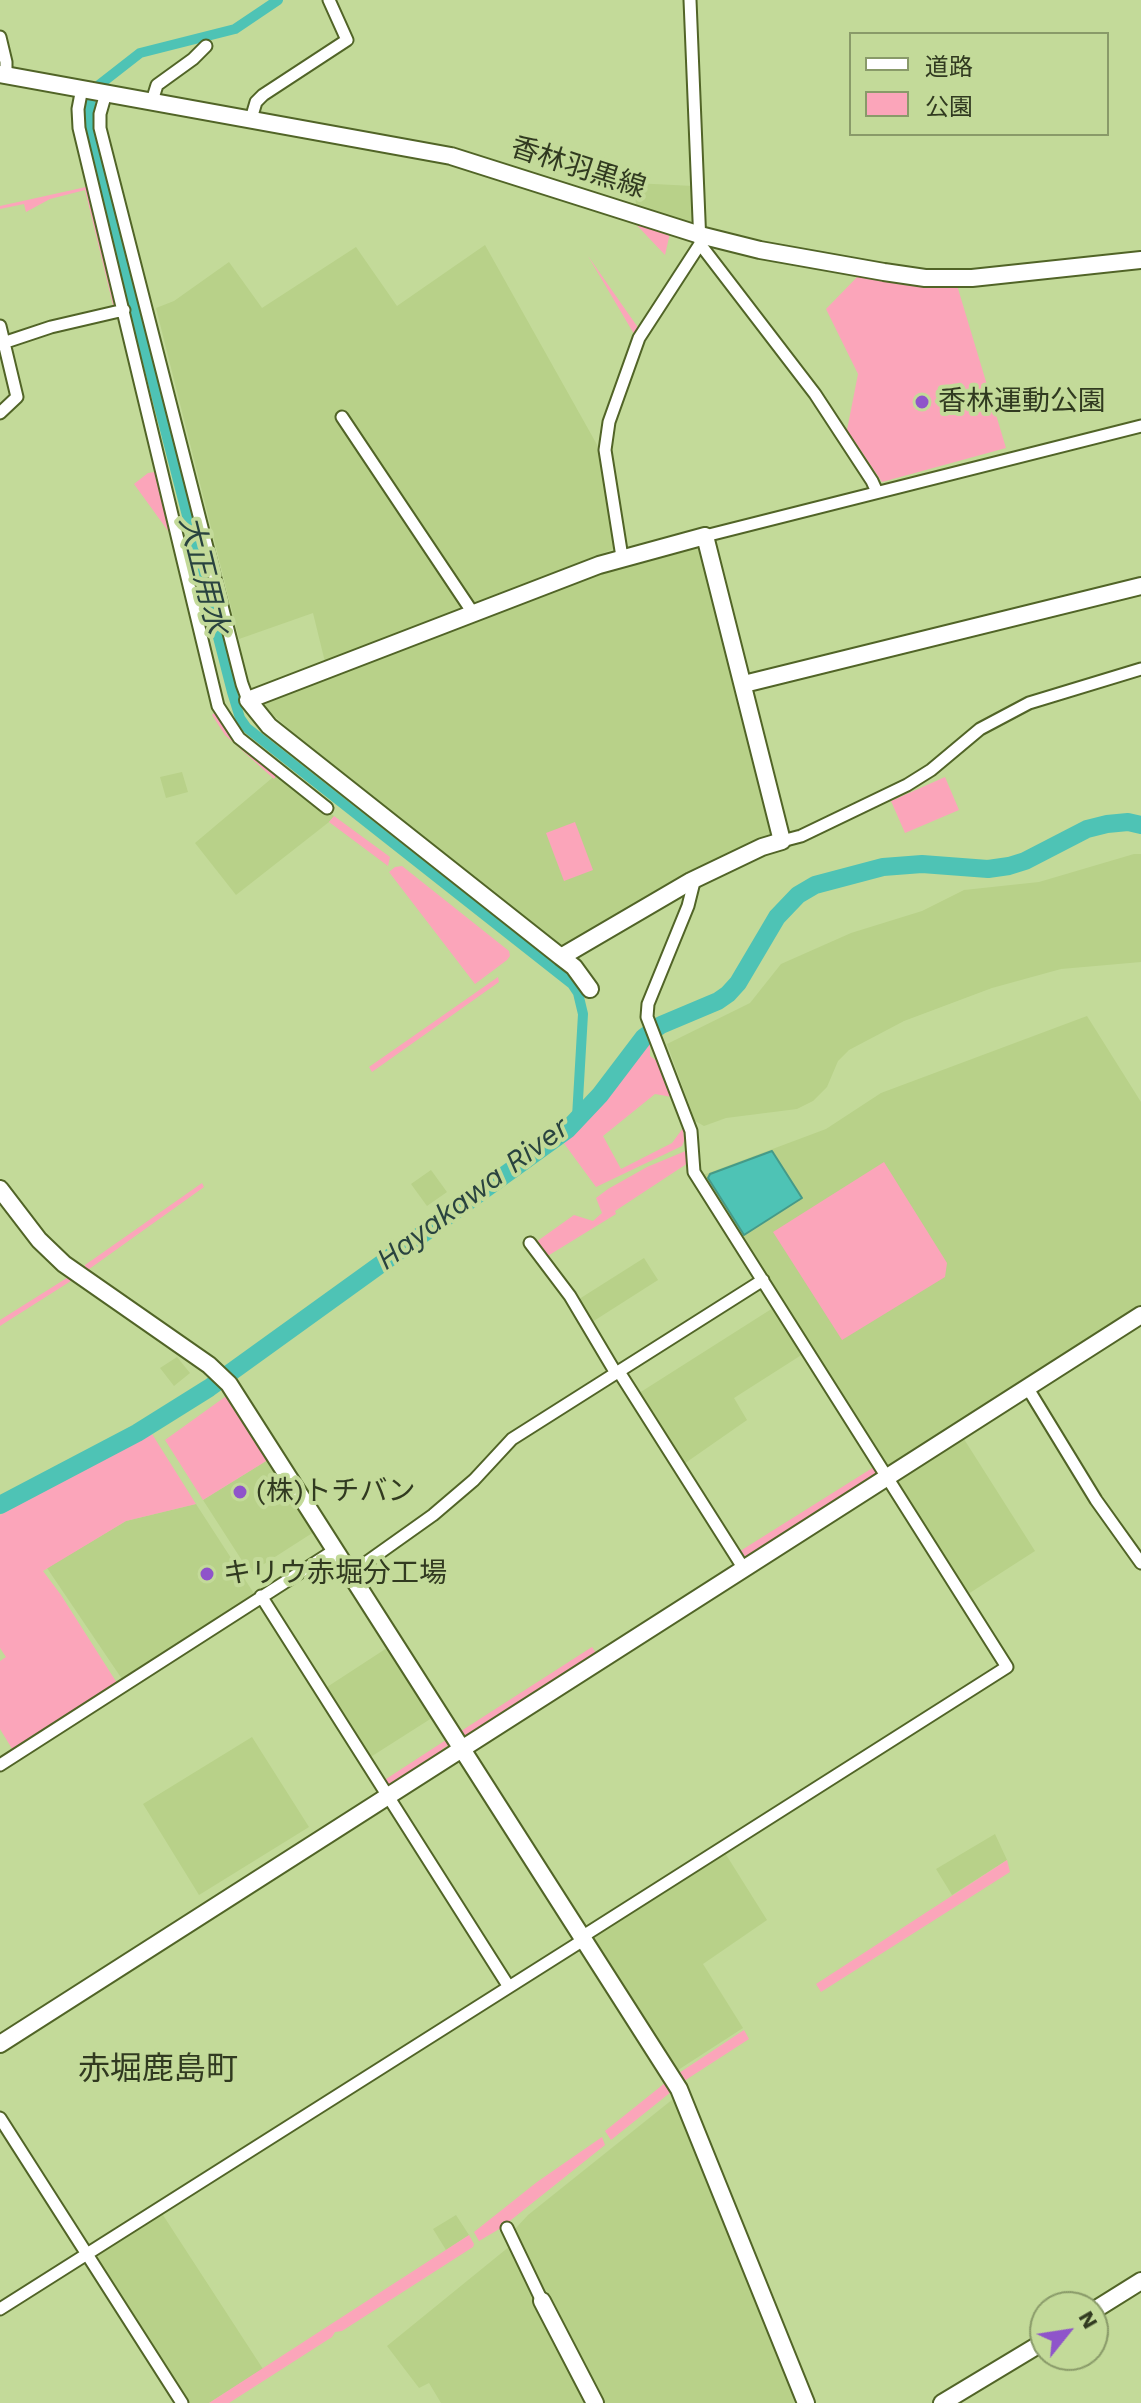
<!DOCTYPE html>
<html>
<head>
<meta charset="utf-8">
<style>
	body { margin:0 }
	#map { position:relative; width:1141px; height:2403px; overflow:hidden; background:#c3da99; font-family:"Work Sans","Noto Sans JP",sans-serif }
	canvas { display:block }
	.legend { position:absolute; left:849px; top:32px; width:260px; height:104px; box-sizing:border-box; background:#c3da99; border:2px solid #899a69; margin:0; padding:10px 14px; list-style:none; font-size:24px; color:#313a20 }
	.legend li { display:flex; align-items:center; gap:16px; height:40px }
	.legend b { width:40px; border:2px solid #899a69 }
	.north { position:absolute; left:1029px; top:2291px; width:80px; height:80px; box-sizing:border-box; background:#c3da99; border:2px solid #899a69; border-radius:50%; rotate:60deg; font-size:22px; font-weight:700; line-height:32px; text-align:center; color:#313a20 }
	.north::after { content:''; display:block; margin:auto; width:28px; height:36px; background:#8f54ca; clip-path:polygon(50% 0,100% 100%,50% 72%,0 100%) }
</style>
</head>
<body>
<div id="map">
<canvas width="1141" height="2403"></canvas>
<ul class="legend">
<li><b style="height:10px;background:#fff"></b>道路</li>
<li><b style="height:22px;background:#fba5ba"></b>公園</li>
</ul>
<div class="north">N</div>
</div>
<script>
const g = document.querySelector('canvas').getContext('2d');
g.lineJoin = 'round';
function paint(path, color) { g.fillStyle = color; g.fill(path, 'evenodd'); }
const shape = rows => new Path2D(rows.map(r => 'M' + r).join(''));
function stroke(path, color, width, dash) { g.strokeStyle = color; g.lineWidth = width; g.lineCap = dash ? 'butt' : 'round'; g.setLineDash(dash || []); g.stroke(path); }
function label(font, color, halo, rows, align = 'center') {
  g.font = font + ' "Work Sans","Noto Sans JP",sans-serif'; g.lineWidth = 8; g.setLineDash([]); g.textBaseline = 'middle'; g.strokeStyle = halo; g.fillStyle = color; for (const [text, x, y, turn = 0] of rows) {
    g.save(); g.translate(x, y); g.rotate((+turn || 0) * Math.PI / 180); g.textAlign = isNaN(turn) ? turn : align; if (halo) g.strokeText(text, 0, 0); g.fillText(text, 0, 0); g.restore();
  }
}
paint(shape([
	[634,183,693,186,695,221,693,223,636,205],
	[485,245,600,450,616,548,325,662,313,613,239,639,156,308,174,301,229,262,262,308,356,247,397,306],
	[698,546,704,551,773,838,561,951,389,810,324,760,262,705,262,701,625,563],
	[182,772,188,792,166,798,160,777],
	[278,773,334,816,329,822,236,895,195,843],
	[1134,854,1141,854,1141,962,1061,969,992,988,904,1021,849,1050,838,1061,827,1087,813,1101,797,1109,726,1118,704,1126,695,1121,667,1044,750,1003,781,964,851,933,922,911,964,890,1039,882],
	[1087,1016,1141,1102,1141,1309,888,1469,703,1175,826,1129,881,1093],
	[431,1170,447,1192,427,1206,411,1184],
	[644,1258,658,1280,589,1324,576,1301],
	[773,1308,803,1354,734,1398,747,1420,681,1466,636,1395],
	[177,1357,190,1373,174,1386,160,1368],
	[962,1436,1035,1551,965,1596,893,1480],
	[271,1458,317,1530,250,1573,203,1500],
	[196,1504,255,1595,122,1679,47,1568,126,1521],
	[390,1646,435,1716,369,1758,324,1689],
	[252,1737,309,1827,199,1895,143,1804],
	[995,1834,1007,1860,952,1895,936,1869],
	[725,1853,767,1920,703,1964,743,2028,675,2072,589,1939],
	[678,2095,800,2403,603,2403,514,2230,528,2215],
	[161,2212,263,2369,209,2403,187,2403,94,2255],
	[456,2215,469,2235,446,2250,433,2229],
	[510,2246,588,2403,441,2403,429,2383,419,2388,387,2346]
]), '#b8d189');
paint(shape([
	[86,187,89,188,119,305,114,309,85,190,50,199,26,212,24,204,0,209,0,206],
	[630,218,670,233,665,255],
	[588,256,639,329,634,334],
	[862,272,956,282,1006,448,882,482,847,430,858,374,826,309],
	[155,472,158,474,171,535,134,484,148,473],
	[215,712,278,773,274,779,225,735,212,715],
	[945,777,959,810,905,833,891,801],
	[334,816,390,857,388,866,329,822],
	[575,822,593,870,564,881,546,833],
	[402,866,509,951,510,956,507,960,475,984,389,872,395,867],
	[498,977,499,982,372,1072,369,1067],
	[650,1042,650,1056,657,1061,672,1097,655,1094,603,1136,621,1169,672,1143,683,1128,684,1141,682,1146,596,1187,563,1142,606,1100,629,1066],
	[688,1150,688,1163,615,1211,616,1214,546,1257,536,1242,574,1215,593,1221,602,1213,596,1198,608,1189,647,1167],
	[884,1162,947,1263,945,1277,842,1340,773,1232],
	[202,1183,204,1187,85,1272,85,1265],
	[70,1276,74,1279,0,1326,0,1320],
	[229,1394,271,1458,203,1500,165,1440],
	[152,1434,196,1504,126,1521,43,1571,61,1595,117,1683,14,1752,0,1729,0,1661,6,1657,0,1648,0,1515],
	[874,1467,879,1475,742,1562,737,1553],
	[592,1647,598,1656,463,1740,458,1733],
	[449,1738,453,1746,451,1748,449,1745,442,1749,443,1753,390,1786,386,1786,383,1781],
	[1007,1860,1010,1872,821,1992,816,1984],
	[744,2030,749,2039,681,2083,676,2075],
	[665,2083,671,2092,611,2140,605,2131],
	[602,2137,605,2145,501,2228,479,2241,474,2232,537,2182],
	[469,2235,474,2244,473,2247,342,2331,335,2332,332,2337,229,2403,209,2403]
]), '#fba5ba');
const water = shape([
	[772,1151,802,1198,744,1235,708,1178,710,1174,772,1151]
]);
paint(water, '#4ec3b5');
stroke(water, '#459a88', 2);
stroke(shape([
	[278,0,235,29,140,53,99,85,92,95,88,116,90,136,232,692,240,718,247,728,572,984,578,993,583,1014,577,1117]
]), '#4ec3b5', 10);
stroke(shape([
	[0,1505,137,1433,209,1388,567,1130,600,1095,644,1037,661,1025,718,1001,728,994,738,983,777,917,798,895,815,885,883,867,922,864,988,869,1009,866,1025,861,1087,829,1107,824,1128,822,1141,825]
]), '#4ec3b5', 18);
const street = shape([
	[0,37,6,62,6,75],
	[82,88,78,109,79,128,218,706,239,738,327,808],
	[106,93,100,114,100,128,242,684,248,700],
	[152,101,157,85,193,59,206,46],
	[251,119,256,102,263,95,347,40,329,0],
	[700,244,815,394,872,481,877,492],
	[0,326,17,397,0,413],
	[0,344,51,327,124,310],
	[342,417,469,607,472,614],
	[705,536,1141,426],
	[622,557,605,450,609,422,639,338,700,244,690,0],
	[782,841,801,836,907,785,931,770,980,729,1029,703,1141,669],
	[530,1243,570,1296,614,1370,621,1375,744,1569],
	[1027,1387,1096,1500,1141,1563],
	[350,1574,433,1515,474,1480,512,1439,763,1280],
	[261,1596,509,1987],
	[0,1765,335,1550],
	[0,2118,182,2403],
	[507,2228,542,2301],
	[0,2309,509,1987,577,1944,588,1933,1007,1667,694,1172,691,1131,647,1017,648,1004,688,906,693,886,691,881]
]);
const secondary = shape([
	[0,74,451,156,700,235,760,250,884,272,925,278,972,278,1141,260],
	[705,536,782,841,762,847,691,881,561,957,269,726,248,700,599,565,705,536],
	[744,684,1141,586],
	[561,957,574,967,590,989],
	[0,1189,39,1240,64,1264,209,1365,229,1384,679,2089,806,2403],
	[0,2044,1141,1315],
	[542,2301,595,2403],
	[1093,2311,1141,2281],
	[942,2403,1045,2341]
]);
stroke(street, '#516427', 15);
stroke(secondary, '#516427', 20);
stroke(street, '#fff', 11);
stroke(secondary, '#fff', 16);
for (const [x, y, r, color] of [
	[922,402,8,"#8f54ca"],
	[240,1492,8,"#8f54ca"],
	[207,1574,8,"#8f54ca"]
]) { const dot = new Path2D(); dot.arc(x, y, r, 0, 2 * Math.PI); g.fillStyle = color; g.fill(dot); stroke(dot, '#c3da99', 3); }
label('28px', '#313a20', '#c3da99', [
	["香林羽黒線",578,168,18]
]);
label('28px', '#313a20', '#c3da99', [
	["香林運動公園",938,402],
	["(株)トチバン",256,1492],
	["キリウ赤堀分工場",223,1574]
], 'left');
label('italic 30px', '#29433f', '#c3da99', [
	["大正用水",203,575,76],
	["Hayakawa River",473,1194,-37]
]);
label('32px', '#313a20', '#c3da99', [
	["赤堀鹿島町",158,2070]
]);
</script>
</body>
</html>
